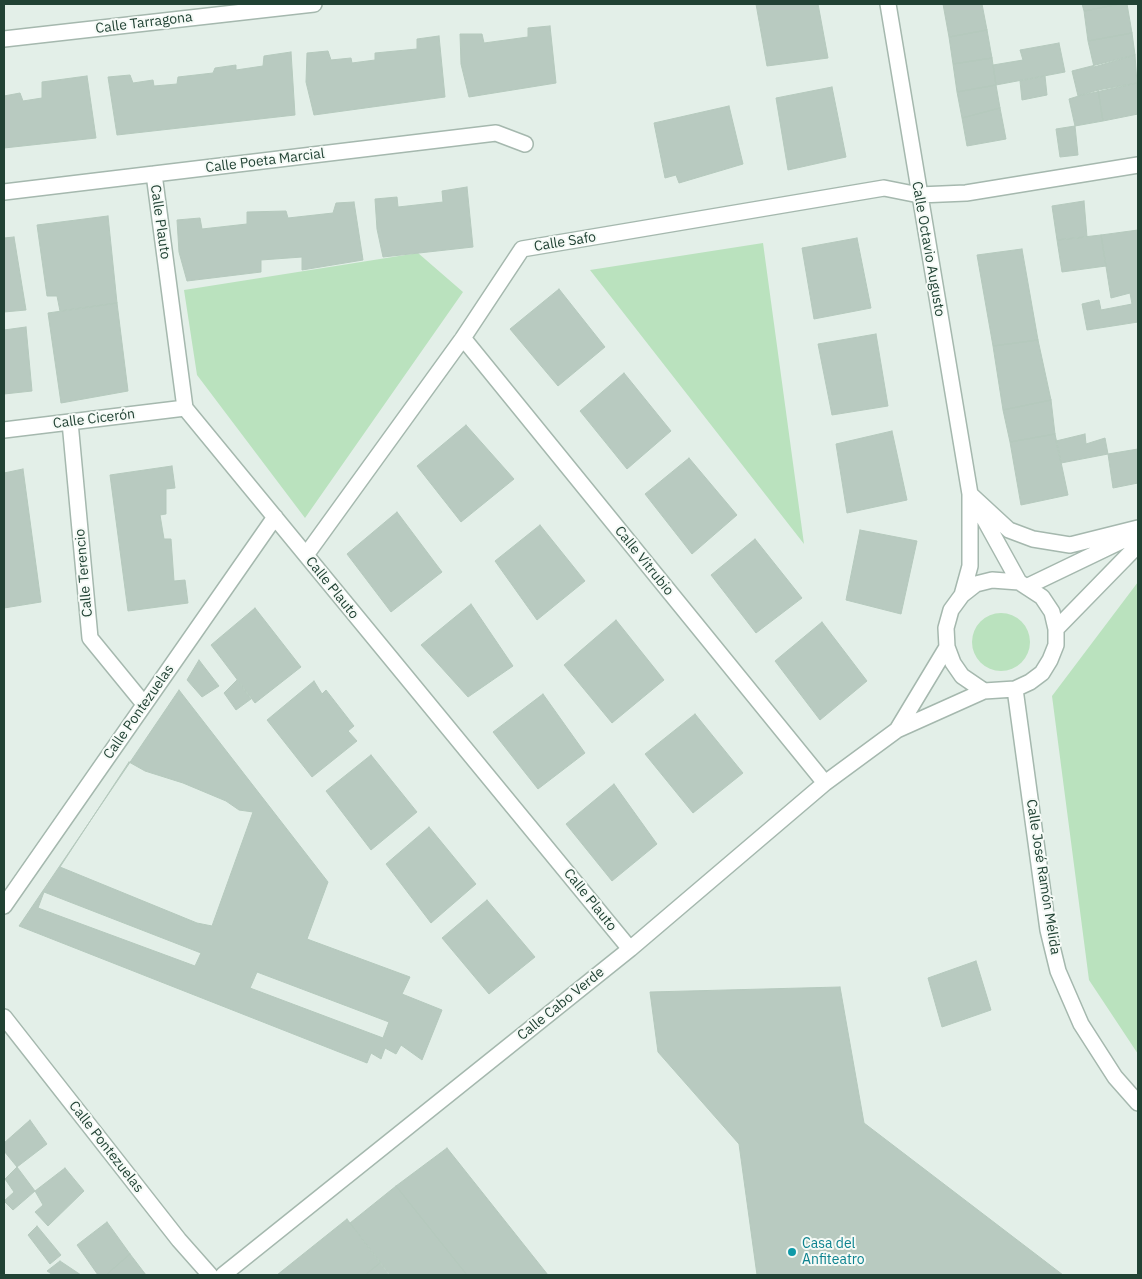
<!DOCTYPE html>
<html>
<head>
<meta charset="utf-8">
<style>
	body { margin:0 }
	#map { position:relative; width:1142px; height:1279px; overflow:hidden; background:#e3efe8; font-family:"IBM Plex Sans",sans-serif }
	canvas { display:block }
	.frame { position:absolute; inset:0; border:5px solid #214234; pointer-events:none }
</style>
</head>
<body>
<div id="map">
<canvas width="1142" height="1279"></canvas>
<div class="frame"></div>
</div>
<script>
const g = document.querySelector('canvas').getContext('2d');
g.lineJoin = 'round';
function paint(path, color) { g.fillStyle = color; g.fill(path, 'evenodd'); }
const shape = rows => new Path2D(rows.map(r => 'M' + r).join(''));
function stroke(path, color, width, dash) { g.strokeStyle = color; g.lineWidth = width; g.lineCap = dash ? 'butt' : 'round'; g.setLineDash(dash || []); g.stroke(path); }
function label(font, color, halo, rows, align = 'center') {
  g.font = font + ' "IBM Plex Sans",sans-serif'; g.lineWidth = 4; g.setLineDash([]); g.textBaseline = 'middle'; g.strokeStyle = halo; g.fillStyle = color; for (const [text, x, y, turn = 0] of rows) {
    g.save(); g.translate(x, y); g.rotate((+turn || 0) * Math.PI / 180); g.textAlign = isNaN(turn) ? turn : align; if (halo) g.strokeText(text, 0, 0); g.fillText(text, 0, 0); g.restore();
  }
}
paint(shape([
	[763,243,804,544,590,270],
	[418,253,463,292,305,518,197,375,184,290],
	[1138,582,1138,1054,1089,980,1052,696],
	'972 642a29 29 0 1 1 58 0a29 29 0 1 1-58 0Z'
]), '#bae2be');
const building = shape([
	[756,4,818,4,828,58,767,66,756,4],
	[943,4,982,4,987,30,949,37,943,4],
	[1082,4,1120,4,1084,11,1082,4],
	[1120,4,1127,4,1132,33,1088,41,1084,11,1120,4],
	[550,26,556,83,469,97,461,64,460,34,482,34,484,43,528,37,528,28,550,26],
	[987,30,992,58,953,64,949,37,987,30],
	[1132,33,1135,55,1094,67,1088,41,1132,33],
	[439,36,445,97,314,115,306,82,307,53,328,51,331,60,351,58,352,63,375,60,375,53,417,49,417,39,439,36],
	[1059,43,1065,72,996,85,993,65,1023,60,1020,50,1059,43],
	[291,52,295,115,117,135,108,77,130,75,133,83,153,80,154,86,177,84,178,77,213,73,215,68,236,65,236,70,263,66,264,56,291,52],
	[1135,55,1137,83,1078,96,1072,71,1135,55],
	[992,58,996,85,957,92,953,64,992,58],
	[87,76,96,138,4,148,4,96,20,93,23,101,42,98,42,82,87,76],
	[1045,76,1047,95,1022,100,1020,81,1045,76],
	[1137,83,1138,114,1103,121,1098,90,1137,83],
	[996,85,1000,108,962,118,957,92,996,85],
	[832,87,846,157,788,170,776,98,832,87],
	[1098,90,1103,121,1075,126,1069,99,1098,90],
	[729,106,743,164,679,183,676,175,665,178,654,123,729,106],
	[1000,108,1006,139,967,146,962,118,1000,108],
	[1075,126,1078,155,1060,157,1056,129,1075,126],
	[467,187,473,247,383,257,377,229,375,199,397,197,398,207,443,202,442,191,467,187],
	[1084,201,1087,237,1057,240,1052,206,1084,201],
	[354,202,363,260,302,270,302,257,261,260,261,272,187,281,179,252,177,220,200,218,202,229,247,224,247,212,286,211,288,218,333,213,336,203,354,202],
	[108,216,117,303,60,311,57,296,47,296,37,225,108,216],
	[1138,230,1138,322,1087,330,1082,304,1099,300,1101,310,1132,304,1130,293,1111,298,1101,235,1138,230],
	[1101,235,1106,266,1062,272,1057,240,1101,235],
	[14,237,26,310,4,312,4,238,14,237],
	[857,238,871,308,814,319,802,248,857,238],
	[1022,249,1038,340,993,346,977,255,1022,249],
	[559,289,605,347,558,386,510,329,559,289],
	[117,303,128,391,61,403,48,313,117,303],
	[26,327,32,391,4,394,4,330,26,327],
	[876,334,888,406,832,415,818,344,876,334],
	[1038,340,1051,400,1003,410,993,346,1038,340],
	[624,373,671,431,627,469,580,411,624,373],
	[1051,400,1055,434,1010,442,1003,410,1051,400],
	[466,425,514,479,461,522,417,466,466,425],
	[892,431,907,500,847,513,836,444,892,431],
	[1055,434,1068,495,1021,505,1010,442,1055,434],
	[1085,434,1086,444,1105,438,1108,454,1061,463,1056,441,1085,434],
	[1138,449,1138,483,1113,488,1108,454,1138,449],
	[689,458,737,515,692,554,645,494,689,458],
	[172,466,175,488,166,489,166,514,160,515,164,539,171,539,174,581,185,580,188,603,128,611,110,475,172,466],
	[23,469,41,602,4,608,4,473,23,469],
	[397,512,442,572,391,612,347,554,397,512],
	[540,525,585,581,537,620,495,561,540,525],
	[860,530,917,541,901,614,846,600,860,530],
	[755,539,802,598,756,633,711,575,755,539],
	[471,604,513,666,468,697,421,645,471,604],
	[255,608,301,667,255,703,211,645,255,608],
	[616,620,664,680,612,723,564,665,616,620],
	[822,622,867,681,820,720,775,661,822,622],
	[199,660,219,686,202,697,187,680,199,660],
	[237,680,251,699,236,710,224,693,237,680],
	[314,681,322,694,326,690,354,726,348,731,357,741,312,777,267,720,314,681],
	[179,690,328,882,307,939,410,977,402,994,442,1010,422,1060,401,1045,396,1054,385,1048,381,1059,371,1053,367,1063,19,926,179,690],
	[543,694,585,753,538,789,493,732,543,694],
	[695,714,743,773,693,813,645,754,695,714],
	[371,755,417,812,371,850,326,791,371,755],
	[129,762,145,771,183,783,226,801,239,810,253,812,212,926,197,923,60,867,129,762],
	[614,784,657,844,612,881,566,824,614,784],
	[429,827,476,884,431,923,386,864,429,827],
	[44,892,201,953,195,966,38,908,44,892],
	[487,900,535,957,489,994,442,938,487,900],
	[976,961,991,1010,942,1027,928,978,976,961],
	[257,972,389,1022,383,1038,250,988,257,972],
	[840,987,864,1123,1063,1275,757,1275,739,1144,658,1052,650,992,840,987],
	[30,1120,47,1144,17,1167,4,1151,4,1143,30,1120],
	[447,1148,548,1275,467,1275,396,1186,447,1148],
	[17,1167,35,1191,13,1210,4,1201,14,1192,5,1179,17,1167],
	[65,1168,84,1191,48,1226,35,1212,43,1205,35,1191,65,1168],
	[396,1186,467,1275,390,1275,350,1223,396,1186],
	[347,1219,380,1263,365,1275,277,1275,347,1219],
	[107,1222,130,1254,106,1275,98,1275,77,1245,107,1222],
	[37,1226,61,1255,50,1264,28,1235,37,1226],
	[130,1254,146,1275,106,1275,130,1254],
	[60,1261,81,1275,53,1275,47,1271,60,1261],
	[380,1263,389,1275,365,1275,380,1263]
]);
paint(building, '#b8cac0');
stroke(building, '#b5c9bd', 1);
const minor = shape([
	[888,4,970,494,970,566,962,595],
	[4,39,314,4],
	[154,174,185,408,630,949],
	[4,192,496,133,525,144],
	[463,338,825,783],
	[70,422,90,638,144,704],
	[4,430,185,408],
	[970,494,1009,530,1033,539,1070,545,1138,528],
	[977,506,1019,582],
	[306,555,463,338,522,249,884,188,919,195,966,193,1138,165],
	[992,580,1019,582,1042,597,1052,612,1056,629,1056,645,1050,660,1042,673,1030,682,1015,689,984,691,962,676,953,663,947,647,946,628,951,610,962,595,976,584,992,580],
	[1028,586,1132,536],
	[1056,629,1138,545],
	[1015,689,1048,930,1058,971,1081,1024,1115,1077,1138,1103],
	[897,730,947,647],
	[4,906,275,517],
	[4,1017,179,1240,210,1275],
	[223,1275,630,949,825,783,897,730,984,691]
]);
stroke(minor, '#a5b8ae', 18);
stroke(minor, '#fff', 15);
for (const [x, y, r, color] of [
	[792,1252,5,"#0f9aa8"]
]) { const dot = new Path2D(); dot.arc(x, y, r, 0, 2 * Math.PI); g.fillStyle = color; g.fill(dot); stroke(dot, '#f5faf6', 2); }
label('14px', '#214234', '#f5faf6', [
	["Calle Tarragona",144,23,-7],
	["Calle Poeta Marcial",265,161,-7],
	["Calle Plauto",160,222,82],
	["Calle Safo",565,242,-9],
	["Calle Octavio Augusto",928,249,80],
	["Calle Cicerón",94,419,-7],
	["Calle Vitrubio",644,561,51],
	["Calle Terencio",84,573,-95],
	["Calle Plauto",332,588,51],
	["Calle Pontezuelas",139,712,-55],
	["Calle José Ramón Mélida",1043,877,81],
	["Calle Plauto",590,900,51],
	["Calle Cabo Verde",561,1004,-39],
	["Calle Pontezuelas",106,1147,52]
]);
label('14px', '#0d838f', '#f5faf6', [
	["Casa del",802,1244],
	["Anfiteatro",802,1260]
], 'left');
</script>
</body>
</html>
